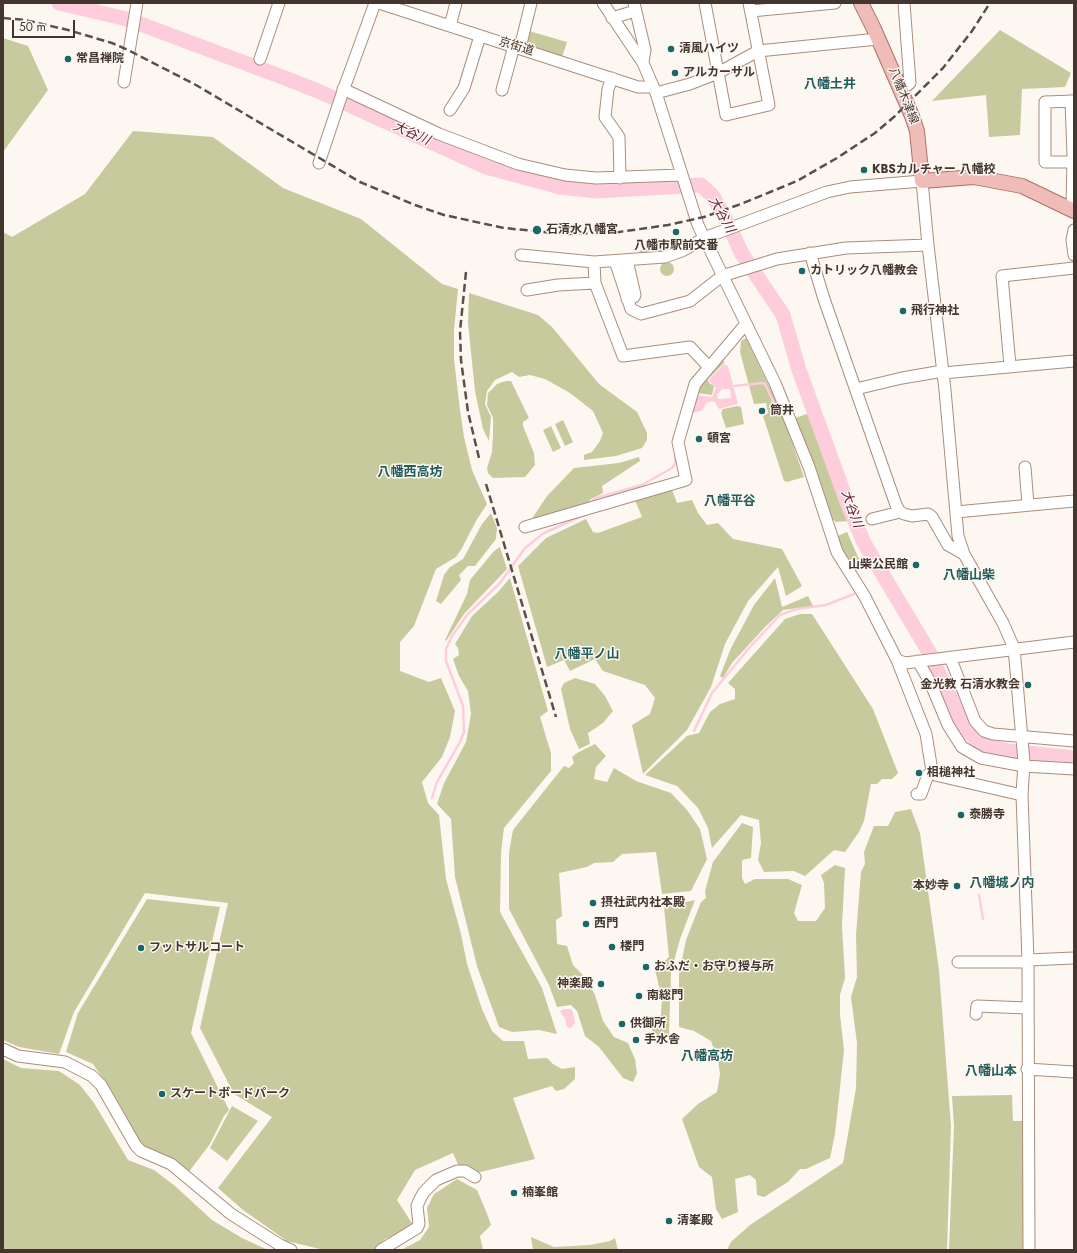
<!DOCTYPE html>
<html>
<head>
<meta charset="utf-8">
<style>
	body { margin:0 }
	#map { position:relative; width:1077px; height:1253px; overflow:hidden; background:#fdf7f2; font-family:Jost,sans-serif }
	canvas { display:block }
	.frame { position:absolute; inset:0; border:4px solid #43362e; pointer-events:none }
	.scale { position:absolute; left:12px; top:20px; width:63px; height:18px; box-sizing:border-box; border:2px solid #43362e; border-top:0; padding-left:5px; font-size:12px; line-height:14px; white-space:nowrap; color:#43362e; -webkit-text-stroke:3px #fdf7f2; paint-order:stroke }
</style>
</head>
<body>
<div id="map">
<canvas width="1077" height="1253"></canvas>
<div class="frame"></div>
<div class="scale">50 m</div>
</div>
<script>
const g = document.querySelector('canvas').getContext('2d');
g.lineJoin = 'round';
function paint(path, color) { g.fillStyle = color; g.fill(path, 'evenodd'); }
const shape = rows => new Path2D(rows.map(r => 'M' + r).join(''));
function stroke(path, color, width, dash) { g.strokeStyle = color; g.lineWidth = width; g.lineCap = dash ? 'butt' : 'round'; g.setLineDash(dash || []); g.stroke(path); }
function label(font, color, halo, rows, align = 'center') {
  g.font = font + ' Jost,"Noto Sans JP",sans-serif'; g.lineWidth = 3; g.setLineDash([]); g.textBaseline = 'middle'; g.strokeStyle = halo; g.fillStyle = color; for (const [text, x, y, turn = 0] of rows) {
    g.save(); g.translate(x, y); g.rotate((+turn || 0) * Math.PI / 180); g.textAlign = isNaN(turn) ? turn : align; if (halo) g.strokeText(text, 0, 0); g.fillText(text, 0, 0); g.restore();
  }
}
paint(shape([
	[1000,30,1071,73,1065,87,1022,89,1020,135,989,137,986,95,932,101],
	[529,31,567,42,562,57,525,46],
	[3,38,28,46,48,90,3,152],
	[133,131,213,137,283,188,361,219,442,284,458,289,454,330,454,359,460,410,464,437,472,470,487,504,476,521,462,548,456,557,436,569,414,626,400,642,400,671,429,682,441,678,455,711,450,737,442,757,422,782,428,803,439,815,446,879,461,934,467,964,482,1009,492,1031,503,1041,524,1041,528,1059,547,1058,553,1064,562,1069,575,1067,575,1079,564,1089,556,1091,552,1086,513,1098,535,1159,476,1173,459,1167,453,1153,415,1170,397,1200,413,1225,409,1229,385,1239,377,1248,371,1250,324,1250,287,1241,243,1210,218,1188,272,1117,234,1094,200,1028,228,903,145,893,74,1012,59,1054,19,1047,3,1040,3,232,12,237,85,194],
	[674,244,676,249,662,253,641,255,639,251],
	'660 269a7 7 0 1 1 14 0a7 7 0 1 1-14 0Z',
	[469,293,538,315,552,327,599,384,637,412,647,433,647,440,642,448,616,456,584,460,584,455,592,452,600,441,603,433,593,411,570,393,545,379,530,375,519,377,512,372,495,380,487,391,485,404,491,417,489,441,483,429,475,391,468,323],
	[746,338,781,411,804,477,787,482,784,481,763,416,768,413,766,403,754,404,740,352,741,341],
	[723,357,724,363,708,379,709,383,714,386,712,395,697,393,698,387],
	[506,381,511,381,529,418,523,422,523,426,534,453,535,465,525,477,493,478,488,473,487,468,492,452,493,434,493,418,487,405,488,393,497,384],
	[738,406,741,407,744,424,726,428,721,413,723,409],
	[809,413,849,521,836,522,830,517,793,419],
	[563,420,573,442,565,446,555,424],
	[551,426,561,448,553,452,543,430],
	[639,457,640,461,602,486,603,493,591,499,588,503,531,520,547,496,574,468,619,463],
	[671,487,677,503,692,500,698,513,707,525,718,523,733,539,782,549,802,586,786,596,778,567,748,601,725,644,711,687,687,730,643,774,632,725,650,714,655,698,645,685,603,671,595,659,570,671,564,660,547,667,518,566,546,538,586,519,593,532,598,533,642,517,634,498],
	[491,513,497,528,496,539,475,566,468,566,459,575,461,580,441,604,436,601,444,575,450,567,463,559,482,524],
	[847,532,863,568,855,571,840,545,838,536],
	[500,547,507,569,464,614,446,641,445,640,467,594,470,580,494,551],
	[510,578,548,711,540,717,551,753,551,771,504,828,501,853,500,912,542,988,557,1034,539,1030,512,1032,499,1027,477,966,455,877,451,819,437,804,444,783,466,742,471,714,468,691,459,676,453,659,459,655,458,648,455,644,472,616,498,592],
	[775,578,782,607,808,596,813,606,783,610,766,626,732,663,723,678,720,676,731,648,754,605],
	[800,614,812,614,873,709,898,773,892,779,882,779,877,784,871,784,864,821,859,832,845,852,834,850,805,876,794,871,764,872,758,860,761,843,759,820,741,815,712,848,708,828,698,808,677,786,645,775,687,736,699,733,710,712,720,704,735,699,735,689,728,683,785,619],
	[575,678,595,684,605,696,613,711,603,723,588,733,590,744,579,749,570,729,561,689,564,683],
	[595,744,606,756,596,767,594,779,607,782,614,768,636,781,671,793,687,810,700,829,707,859,691,891,662,894,656,852,622,854,613,862,594,863,587,867,559,873,562,916,556,920,557,944,567,946,573,965,586,978,595,995,603,1021,614,1037,628,1043,635,1059,637,1073,633,1082,623,1078,599,1047,585,1036,577,1011,571,1005,557,1007,549,985,509,909,509,853,513,830,564,766,569,768,574,763,572,757,577,753],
	[911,809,920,833,939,970,951,1126,947,1250,727,1250,731,1242,750,1225,843,1163,856,1088,857,1043,851,997,857,977,856,935,861,872,865,864,864,852,874,826,888,826,895,812],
	[742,823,753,827,751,858,742,860,742,878,745,884,755,879,788,879,802,885,794,913,798,921,816,921,825,908,824,883,821,875,835,865,845,868,842,926,845,978,840,995,840,1015,844,1050,835,1134,830,1158,806,1169,800,1169,788,1182,764,1197,757,1195,756,1180,750,1175,735,1179,738,1212,722,1219,716,1209,712,1177,699,1167,682,1119,698,1104,717,1092,720,1074,718,1060,711,1041,694,1031,679,1027,679,975,686,940,701,902,706,898,705,891,713,862],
	[147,899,220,907,191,1033,229,1110,224,1116,210,1144,188,1173,142,1146,116,1098,93,1064,66,1052,78,1013],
	[695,900,680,939,671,972,669,1035,657,1045,652,1030,652,1023,661,1015,662,998,655,970,669,957,664,907],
	[3,1059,21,1068,59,1071,80,1085,94,1103,128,1160,154,1170,175,1186,212,1220,242,1238,268,1250,3,1250],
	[1012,1095,1013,1121,1024,1121,1024,1250,949,1250,954,1126,952,1096],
	[232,1106,258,1121,227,1161,210,1148],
	[457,1179,477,1190,486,1211,491,1225,480,1236,483,1250,401,1250,420,1240,429,1227,427,1208,434,1194],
	[531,1237,554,1247,590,1245,610,1241,615,1238,618,1250,533,1250]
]), '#c7ca9d');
paint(shape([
	[724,364,728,366,738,404,719,409,714,401,706,403,703,410,693,413,698,395,712,397,716,388,710,382,709,379],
	[722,389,730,389,731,398,718,399,717,395],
	[564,1009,571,1009,573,1012,575,1023,571,1028,567,1027,565,1019,560,1011]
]), '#fdcddc');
stroke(shape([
	[734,386,762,383,765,384,777,409],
	[593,504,593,500,596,498,642,485,672,468,675,464,676,453],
	[694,731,712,693,749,648,780,615,797,609,826,605,854,594],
	[432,798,437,782,460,742,464,732,463,706,446,661,446,649,452,636,467,615,500,583,525,548,544,533,584,515],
	[979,895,983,919]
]), '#fdcddc', 2.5);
stroke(shape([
	[59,3,127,19,285,78,318,91,486,167,560,187,596,191,701,185,713,196,729,226,742,254,783,315,799,370,847,502,864,543,929,652,965,729,983,745,1009,751,1074,758]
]), '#fdcddc', 15);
const minor = shape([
	[379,3,638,87,653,87],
	[603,3,643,63,656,93,698,225,775,383,809,467,837,552,865,597,897,660,926,734,932,771,935,775,1022,795],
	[634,3,645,50,643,62],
	[705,3,726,115,769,105,749,3],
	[751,11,835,3],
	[612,18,635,11],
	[450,26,456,3],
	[520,48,531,3],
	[260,59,279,3],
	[612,78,608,89,605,117,619,137,620,178],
	[124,82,137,3],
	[343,89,439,134,518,164,565,175,596,178,681,175],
	[502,90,514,46],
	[901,90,910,83,904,3],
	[656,93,690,84,718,73,758,51,878,39],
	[1071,101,1073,155,1072,210],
	[450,110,464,88,480,36],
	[1073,162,1045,162,1045,102,1074,101],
	[319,163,343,91,375,3],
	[1074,230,1072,240,1074,255],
	[810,253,824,299,896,505,900,512,904,514,912,516,928,514,932,517,948,545,964,554],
	[521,255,594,262,665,257,684,250,704,238,827,192,850,187,922,181,928,245,945,390,958,536,964,554,1003,623,1014,648,1024,762,1022,795,1028,960,1029,1250],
	[627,260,635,295,634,297,627,299],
	[615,261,631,309,641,314,690,301,722,276,777,259,846,248,928,245],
	[594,262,595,283,623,356,690,347,708,366],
	[527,290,558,285,595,283],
	[1010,366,1002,276,1074,268],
	[943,373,1074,361],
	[856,389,902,378,943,371],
	[1025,467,1028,505],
	[956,512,1074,501],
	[872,519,900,512],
	[525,527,686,480,678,442,695,384,745,325],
	[950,657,975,721,984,731,993,734,1074,741],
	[897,660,905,663,1074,642],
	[918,661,930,682,948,725,962,747,981,758,1024,766,1074,769],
	[917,794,921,794,928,775,932,771],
	[1028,960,1074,958],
	[958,962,1028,962],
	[976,1014,977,1006,1027,1008],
	[3,1049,18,1056,65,1062,92,1076,101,1085,136,1146,141,1151,171,1164,231,1214,280,1245,291,1250],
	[1027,1069,1074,1072],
	[381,1250,417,1228,419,1224,417,1206,420,1199,424,1192,436,1180,457,1171,465,1171,475,1177]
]);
const major = shape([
	[861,3,874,29,912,116,917,131,922,181,974,177,1022,186,1074,211]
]);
stroke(minor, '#ab8d7a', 13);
stroke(major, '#ad7068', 16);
stroke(minor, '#fff', 11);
stroke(major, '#f0bcb7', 14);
stroke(shape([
	[3,18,25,20,68,30,112,43,130,51,196,85,360,182,415,205,444,215,504,228,565,234,619,232,668,225,704,217,741,204,797,181,837,158,875,133,895,116,943,68,972,31,990,3],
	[466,272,460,331,461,360,468,412,479,458],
	[486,484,556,717]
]), '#5b4f47', 2.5, [8, 4]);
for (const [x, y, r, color] of [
	[671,49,4,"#196766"],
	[68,59,4,"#196766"],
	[675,73,4,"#196766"],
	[864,170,4,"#196766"],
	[537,230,5,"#196766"],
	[676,232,4,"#196766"],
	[802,271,4,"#196766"],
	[903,311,4,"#196766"],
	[762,411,4,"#196766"],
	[699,439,4,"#196766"],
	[916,565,4,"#196766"],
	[1028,685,4,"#196766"],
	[919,773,4,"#196766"],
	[961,815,4,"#196766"],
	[957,886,4,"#196766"],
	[593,903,4,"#196766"],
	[586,924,4,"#196766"],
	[612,947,4,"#196766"],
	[141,948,4,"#196766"],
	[646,967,4,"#196766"],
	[601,984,4,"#196766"],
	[639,996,4,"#196766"],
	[622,1024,4,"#196766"],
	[636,1040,4,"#196766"],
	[162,1094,4,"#196766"],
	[514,1193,4,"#196766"],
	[669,1221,4,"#196766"]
]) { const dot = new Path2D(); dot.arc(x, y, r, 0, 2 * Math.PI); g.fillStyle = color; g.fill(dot); stroke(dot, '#fdf7f2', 1.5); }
label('12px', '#43362e', '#fdf7f2', [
	["京街道",516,47,17],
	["八幡木津線",903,96,68]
]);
label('bold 12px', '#43362e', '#fdf7f2', [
	["清風ハイツ",679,49],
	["常昌禅院",76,59],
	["アルカーサル",683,73],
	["KBSカルチャー 八幡校",872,170],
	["石清水八幡宮",546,230],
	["八幡市駅前交番",676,246,"center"],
	["カトリック八幡教会",810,271],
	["飛行神社",911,311],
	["筒井",770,411],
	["頓宮",707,439],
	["山柴公民館",908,565,"right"],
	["金光教 石清水教会",1020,685,"right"],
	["相槌神社",927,773],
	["泰勝寺",969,815],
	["本妙寺",949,886,"right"],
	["摂社武内社本殿",601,903],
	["西門",594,924],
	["楼門",620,947],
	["フットサルコート",149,948],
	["おふだ・お守り授与所",654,967],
	["神楽殿",593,984,"right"],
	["南総門",647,996],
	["供御所",630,1024],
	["手水舎",644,1040],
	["スケートボードパーク",170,1094],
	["楠峯館",522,1193],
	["清峯殿",677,1221]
], 'left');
label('bold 13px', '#225d5c', '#fdf7f2', [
	["八幡土井",830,85],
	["八幡西高坊",410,473],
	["八幡平谷",730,502],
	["八幡山柴",969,576],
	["八幡平ノ山",587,655],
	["八幡城ノ内",1002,884],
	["八幡高坊",707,1057],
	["八幡山本",991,1072]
]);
label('italic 13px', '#63203b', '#fdf7f2', [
	["大谷川",411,134,24],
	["大谷川",721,215,61],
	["大谷川",851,509,70]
]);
</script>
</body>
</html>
